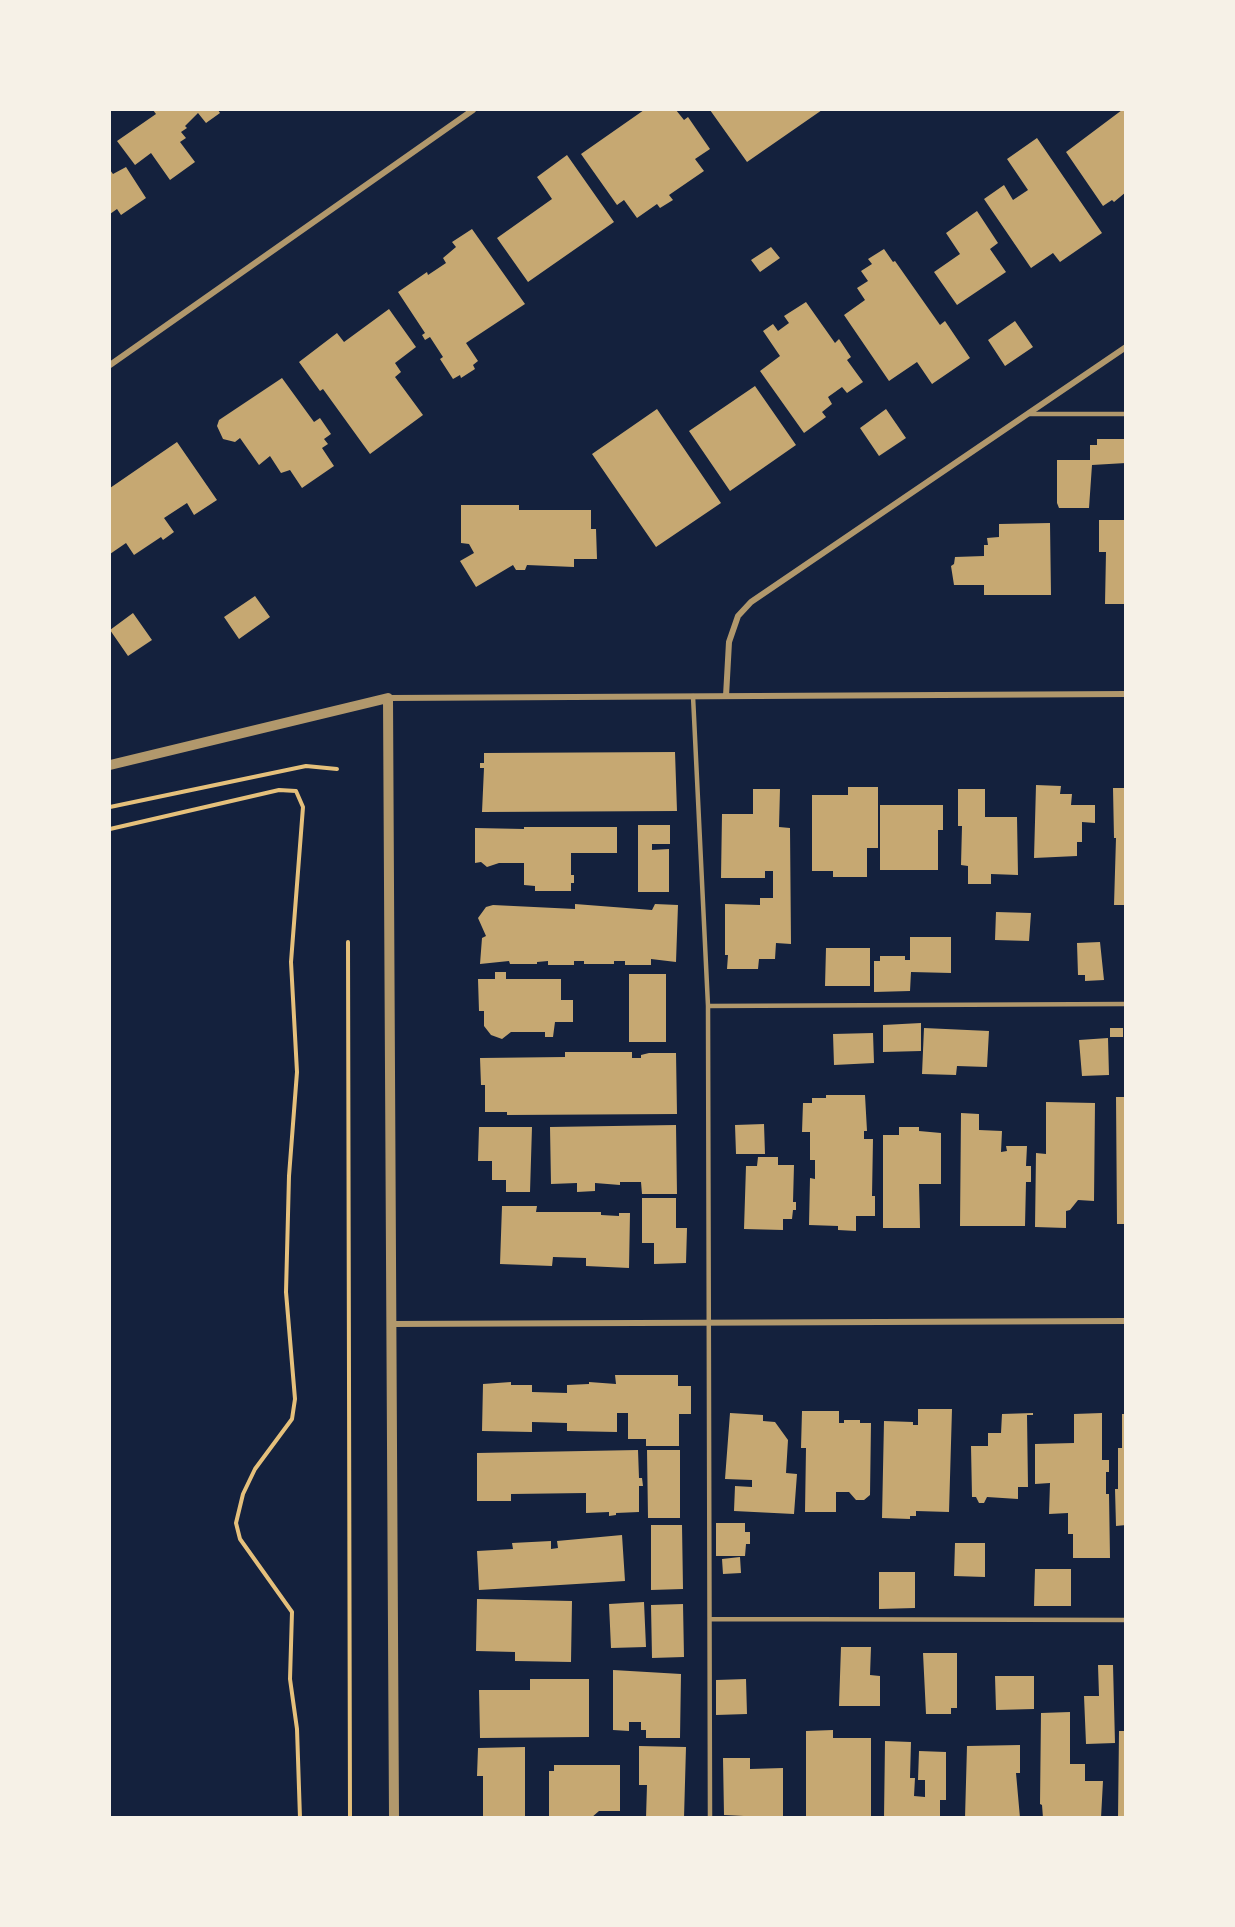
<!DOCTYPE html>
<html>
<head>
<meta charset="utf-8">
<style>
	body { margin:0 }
	#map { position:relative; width:1235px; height:1927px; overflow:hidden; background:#14213d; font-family:Barlow,sans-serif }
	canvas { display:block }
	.frame { position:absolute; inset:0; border:111px solid #f6f1e7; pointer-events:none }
</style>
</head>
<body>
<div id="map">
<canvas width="1235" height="1927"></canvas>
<div class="frame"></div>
</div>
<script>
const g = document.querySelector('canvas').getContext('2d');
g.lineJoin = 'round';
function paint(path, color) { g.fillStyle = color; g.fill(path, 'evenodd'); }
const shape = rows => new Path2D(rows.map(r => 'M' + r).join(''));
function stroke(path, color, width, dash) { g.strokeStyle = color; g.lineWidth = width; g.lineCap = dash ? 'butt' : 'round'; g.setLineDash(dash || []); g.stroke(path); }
paint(shape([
	[153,110,218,110,220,113,206,123,198,113,185,126,187,128,181,132,186,138,180,142,195,162,170,180,151,153,135,165,117,141,156,114],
	[644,110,676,110,684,120,688,117,710,149,695,159,704,171,669,195,673,200,660,208,657,204,637,218,624,200,617,205,581,154],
	[710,110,822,110,747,162],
	[1122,110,1126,110,1126,192,1114,202,1112,200,1103,206,1066,152],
	[1037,138,1102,233,1060,262,1053,253,1031,268,984,199,1004,185,1013,200,1028,190,1007,159],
	[567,155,614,222,528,282,497,238,552,199,537,177],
	[126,167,146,198,121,215,117,209,110,214,110,170,113,174],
	[977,211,998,243,990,249,1006,272,957,305,934,272,960,254,946,233],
	[472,229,525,304,466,343,478,361,473,365,475,369,461,378,460,375,453,379,440,359,443,357,430,337,425,340,422,335,425,333,398,292,427,272,428,275,446,263,443,258,456,247,452,242],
	[771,247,780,258,760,272,751,260],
	[884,249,893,262,895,261,940,325,945,321,970,358,932,384,917,362,889,381,844,315,865,300,857,288,868,281,861,271,872,264,868,259],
	[806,302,835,343,839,339,851,357,847,360,863,382,847,393,842,387,828,397,832,404,822,412,826,417,804,433,760,371,780,356,763,331,773,324,778,331,789,323,784,316],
	[389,309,416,347,395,363,401,372,395,377,423,415,370,454,323,389,320,391,299,362,337,333,344,342],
	[1015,321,1033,347,1005,366,988,340],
	[282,378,314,422,320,418,331,434,324,439,328,444,322,448,334,466,302,488,290,470,281,473,270,456,259,465,240,438,235,442,223,439,217,426,219,420],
	[755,386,796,445,730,491,689,431],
	[657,409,721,503,656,547,592,454],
	[886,409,906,438,879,456,860,428],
	[1097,439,1126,439,1126,463,1092,465,1089,508,1059,508,1057,503,1057,460,1090,460,1090,445,1097,445],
	[177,442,217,500,194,515,187,503,164,518,174,532,163,540,161,537,134,555,126,543,110,554,110,488],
	[461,505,519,505,519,510,591,510,591,529,596,529,597,559,574,559,574,567,527,565,525,570,516,570,513,565,476,587,460,561,474,553,469,544,461,543],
	[1099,520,1126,520,1126,604,1105,604,1106,552,1099,552],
	[1050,523,1051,595,984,595,984,585,954,585,951,566,954,564,955,557,984,556,984,545,988,545,987,538,999,537,999,524],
	[255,596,270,617,239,639,224,617],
	[133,613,152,640,128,656,110,630],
	[675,752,677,811,482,812,484,768,480,768,480,763,484,763,484,753],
	[1036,785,1061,786,1060,794,1072,794,1071,805,1095,805,1095,823,1082,822,1082,842,1077,842,1077,856,1034,858],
	[848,787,878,787,878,848,867,848,867,877,833,877,833,871,812,871,812,795,848,795],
	[1113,788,1126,788,1126,905,1114,905,1116,838,1114,838],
	[753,789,780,789,779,827,790,828,791,944,776,943,775,959,759,959,758,969,727,969,728,955,725,955,725,904,760,905,760,898,773,898,773,871,765,871,765,878,721,878,722,814,753,814],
	[958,789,985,789,985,817,1017,817,1018,875,991,874,991,884,968,884,968,866,961,865,962,826,958,826],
	[880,805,943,805,943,830,938,830,938,870,880,870],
	[638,825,670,825,670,844,652,844,652,850,669,849,669,892,638,892],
	[524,827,617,827,617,853,571,853,571,875,574,875,574,883,571,883,571,891,535,891,535,886,524,885,524,863,499,863,487,867,481,862,475,863,475,828,524,829],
	[575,904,652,910,655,904,678,905,676,962,651,959,651,965,625,965,625,961,614,961,614,964,584,964,584,961,574,961,574,965,548,965,548,961,537,962,537,964,510,964,509,961,480,964,482,938,486,936,478,918,486,907,493,905,575,909],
	[996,912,1031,913,1029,941,995,940],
	[910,937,951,937,951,973,911,972,910,991,874,992,874,961,880,961,880,956,905,956,905,960,910,960],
	[1100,942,1104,980,1085,981,1085,975,1078,975,1077,943],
	[826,948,870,948,870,986,825,986],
	[495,972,506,972,506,979,561,979,561,1000,573,1000,573,1022,555,1022,553,1037,545,1037,545,1032,511,1032,502,1039,491,1035,484,1026,484,1011,479,1011,478,979,495,979],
	[629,974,666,974,666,1042,629,1042],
	[921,1023,921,1051,883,1052,883,1025],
	[924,1028,989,1031,987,1067,957,1066,956,1075,922,1074],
	[1110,1028,1123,1028,1123,1037,1110,1037],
	[873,1033,874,1063,834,1065,833,1034],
	[1108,1038,1109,1075,1082,1076,1079,1040],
	[565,1052,632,1052,632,1058,641,1058,641,1055,649,1053,676,1053,677,1114,507,1115,507,1112,485,1112,485,1085,481,1085,480,1058,565,1057],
	[826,1095,865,1095,867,1131,864,1131,864,1139,873,1139,872,1196,875,1196,875,1216,856,1216,856,1231,838,1230,838,1226,809,1225,810,1178,815,1179,815,1160,810,1160,810,1132,802,1132,803,1103,812,1103,812,1098,826,1098],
	[1116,1097,1126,1097,1126,1224,1117,1224],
	[1046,1102,1095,1103,1094,1201,1078,1200,1070,1210,1066,1211,1066,1228,1035,1227,1036,1153,1046,1154],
	[961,1113,979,1114,979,1130,1002,1131,1001,1152,1007,1151,1006,1146,1027,1146,1026,1166,1031,1166,1031,1182,1026,1182,1025,1226,960,1226],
	[764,1124,765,1154,736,1154,735,1125],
	[676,1125,677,1194,642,1194,641,1182,620,1182,620,1185,595,1183,595,1191,577,1192,577,1183,551,1184,550,1127],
	[479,1127,532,1127,530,1192,506,1192,506,1180,492,1180,492,1161,478,1161],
	[899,1127,919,1127,919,1131,941,1133,941,1184,919,1184,920,1228,883,1228,883,1135,899,1135],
	[758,1157,778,1157,778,1165,794,1165,793,1202,796,1202,796,1210,793,1210,792,1219,783,1219,783,1230,744,1229,746,1166,757,1166],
	[642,1198,676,1198,676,1228,687,1228,686,1263,654,1264,654,1243,642,1243],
	[502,1206,537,1206,536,1212,601,1212,601,1215,619,1216,619,1213,630,1213,629,1268,586,1266,586,1258,553,1257,552,1266,500,1264],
	[615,1375,678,1375,678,1386,691,1386,691,1414,679,1414,679,1446,646,1446,646,1439,628,1439,628,1413,617,1413,617,1432,567,1431,567,1423,532,1422,532,1432,482,1431,483,1384,511,1382,511,1385,532,1385,532,1392,567,1393,567,1385,589,1384,589,1382,616,1384],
	[918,1409,952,1409,949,1512,916,1511,916,1516,910,1516,910,1519,882,1518,884,1421,913,1422,913,1425,918,1425],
	[802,1411,839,1411,839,1423,844,1423,844,1420,860,1420,860,1423,871,1423,870,1495,864,1500,856,1500,849,1492,836,1492,836,1512,805,1512,806,1448,801,1448],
	[730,1413,763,1415,763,1421,775,1422,788,1440,786,1473,797,1474,794,1514,734,1511,735,1486,752,1487,752,1480,725,1479],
	[1033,1413,1033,1415,1027,1415,1028,1487,1018,1487,1018,1499,987,1497,984,1503,979,1503,976,1497,972,1497,971,1446,988,1446,988,1433,1001,1433,1002,1414],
	[1102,1413,1102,1460,1109,1460,1109,1472,1106,1472,1106,1494,1109,1494,1110,1558,1073,1558,1073,1534,1068,1534,1068,1513,1049,1514,1050,1483,1035,1484,1035,1444,1074,1443,1074,1414],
	[1122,1414,1126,1414,1126,1525,1116,1526,1115,1489,1118,1489,1118,1448,1122,1448],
	[638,1450,639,1478,642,1478,643,1486,639,1486,639,1512,616,1513,616,1515,609,1516,609,1512,586,1513,586,1493,511,1494,511,1501,477,1501,477,1453],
	[647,1450,680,1450,680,1518,648,1518],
	[716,1523,745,1523,745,1532,750,1532,750,1544,746,1544,745,1556,716,1556],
	[651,1525,682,1525,683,1589,651,1590],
	[622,1535,625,1581,479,1590,477,1551,513,1549,512,1543,551,1541,551,1549,558,1548,557,1541],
	[955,1543,985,1543,985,1577,954,1576],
	[740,1557,741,1573,723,1574,722,1559],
	[1035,1569,1071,1569,1071,1606,1034,1606],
	[879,1572,915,1572,915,1608,879,1609],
	[477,1599,572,1601,571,1662,515,1661,515,1652,476,1651],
	[644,1602,646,1647,611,1648,609,1604],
	[683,1604,684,1657,652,1658,651,1605],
	[841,1647,871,1647,870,1675,880,1676,880,1706,839,1706],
	[923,1653,957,1653,957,1708,951,1708,951,1714,926,1714],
	[1098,1665,1113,1665,1115,1743,1086,1744,1084,1696,1099,1696],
	[613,1670,681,1674,680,1738,646,1738,646,1730,641,1730,641,1722,629,1722,629,1731,613,1730],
	[995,1676,1034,1676,1034,1709,996,1710],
	[530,1679,589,1679,589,1737,480,1738,479,1690,530,1690],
	[746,1679,747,1714,716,1715,716,1680],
	[1070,1712,1070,1764,1085,1764,1085,1781,1103,1781,1101,1818,1043,1818,1042,1805,1040,1804,1041,1713],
	[833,1730,833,1738,871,1738,871,1816,806,1818,806,1731],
	[1119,1731,1126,1731,1126,1818,1118,1818],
	[885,1741,911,1742,910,1778,915,1778,914,1796,925,1797,925,1780,918,1780,919,1751,946,1752,946,1800,940,1800,940,1818,884,1818],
	[1020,1745,1020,1773,1016,1773,1020,1818,965,1818,967,1746],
	[639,1746,686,1747,684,1818,646,1818,647,1785,639,1785],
	[525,1747,525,1818,483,1818,483,1776,477,1776,478,1748],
	[723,1758,750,1758,750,1769,783,1768,783,1818,724,1815],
	[554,1765,620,1765,620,1811,599,1811,591,1818,549,1818,549,1771,554,1771]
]), '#c6a872');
stroke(shape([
	[110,807,306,766,337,769],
	[110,829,279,790,296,791,303,807,291,962,297,1072,289,1176,286,1292,295,1399,292,1419,255,1469,243,1494,236,1523,240,1539,292,1612,290,1679,297,1729,300,1818],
	[348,942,350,1818]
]), '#e5c07b', 4);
stroke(shape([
	[1029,414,1126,414],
	[693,696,708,1006,710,1818],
	[708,1006,1126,1004],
	[710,1619,1126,1620]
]), '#b1986c', 4.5);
stroke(shape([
	[110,365,473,110],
	[726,696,729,642,738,616,751,602,1126,347],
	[388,698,1126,694],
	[391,1324,1126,1321]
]), '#b1986c', 6);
stroke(shape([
	[110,765,388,698,394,1818]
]), '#b1986c', 10);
</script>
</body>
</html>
